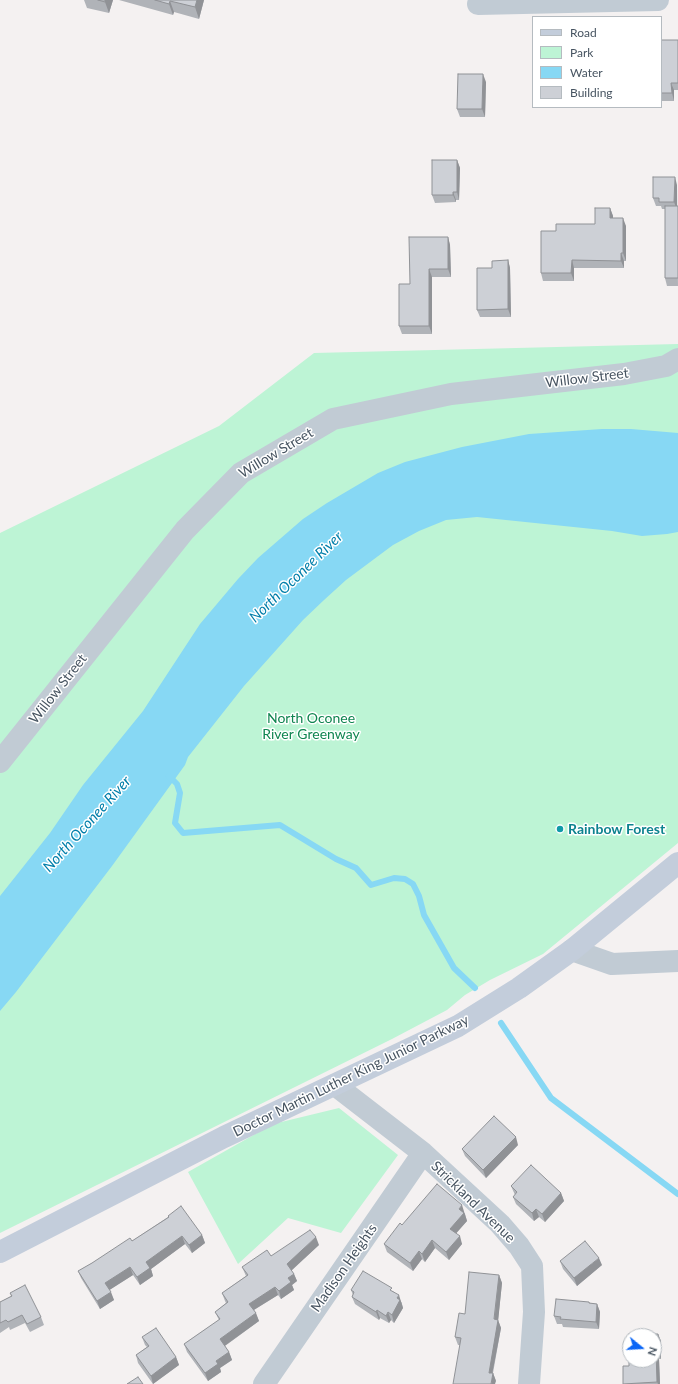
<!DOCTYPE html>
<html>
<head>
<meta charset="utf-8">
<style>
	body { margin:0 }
	#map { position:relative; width:678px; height:1384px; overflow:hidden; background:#f4f1f1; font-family:Lato,sans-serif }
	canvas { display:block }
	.legend { position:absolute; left:532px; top:16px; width:130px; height:92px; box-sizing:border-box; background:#fff; border:1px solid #b5bbc0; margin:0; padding:5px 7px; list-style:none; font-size:12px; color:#475461 }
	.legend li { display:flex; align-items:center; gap:8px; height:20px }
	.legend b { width:20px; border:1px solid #b5bbc0 }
	.north { position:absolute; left:622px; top:1328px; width:40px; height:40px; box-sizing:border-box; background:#fff; border:1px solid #b5bbc0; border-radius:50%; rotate:108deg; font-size:11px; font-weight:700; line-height:16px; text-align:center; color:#475461 }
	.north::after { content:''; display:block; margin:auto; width:14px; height:18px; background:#0965f6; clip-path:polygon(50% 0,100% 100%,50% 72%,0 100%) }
</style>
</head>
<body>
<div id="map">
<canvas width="678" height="1384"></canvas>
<ul class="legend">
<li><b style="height:5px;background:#c3cddb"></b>Road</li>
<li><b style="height:11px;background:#bdf4d5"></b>Park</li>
<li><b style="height:11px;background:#87d8f4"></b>Water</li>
<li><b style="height:11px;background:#cdd0d6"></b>Building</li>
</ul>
<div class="north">N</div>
</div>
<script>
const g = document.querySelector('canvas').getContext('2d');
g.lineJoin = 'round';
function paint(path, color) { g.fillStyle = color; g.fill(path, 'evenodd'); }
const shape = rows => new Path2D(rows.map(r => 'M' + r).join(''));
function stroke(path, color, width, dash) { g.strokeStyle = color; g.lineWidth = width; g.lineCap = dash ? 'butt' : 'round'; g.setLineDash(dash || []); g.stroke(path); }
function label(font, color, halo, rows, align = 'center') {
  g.font = font + ' Lato,sans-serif'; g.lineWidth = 3; g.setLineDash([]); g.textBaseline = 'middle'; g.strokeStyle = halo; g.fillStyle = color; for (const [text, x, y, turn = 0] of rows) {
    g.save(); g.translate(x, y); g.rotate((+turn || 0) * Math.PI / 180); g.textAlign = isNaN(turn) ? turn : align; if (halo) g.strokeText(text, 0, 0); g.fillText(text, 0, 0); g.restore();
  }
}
paint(shape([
	[678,344,678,843,543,954,490,980,465,995,447,1010,392,1039,0,1233,0,533,219,426,314,353],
	[339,1108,398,1155,341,1233,288,1218,238,1264,188,1172,273,1124]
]), '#bdf4d5');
paint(shape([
	[602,429,631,429,678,433,678,532,667,534,642,536,612,531,477,517,446,520,419,531,393,545,346,580,324,600,303,620,244,686,188,757,185,765,112,866,16,992,0,1011,0,896,50,833,83,785,143,711,200,624,238,579,258,558,303,519,327,503,378,473,405,462,462,447,529,434]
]), '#87d8f4');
stroke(shape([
	[169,776,177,784,180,793,175,823,183,833,280,825,336,859,356,868,371,885,394,878,405,879,413,884,419,896,424,915,454,968,475,988],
	[501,1023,551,1098,678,1194]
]), '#87d8f4', 6);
stroke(shape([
	[478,4,658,0],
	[572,950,612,964,678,961],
	[335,1085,423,1153,500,1224,519,1246,532,1266,534,1312,529,1384],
	[264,1384,423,1153]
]), '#c1cbd4', 22);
stroke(shape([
	[0,762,185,530,241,473,333,419,451,394,624,374,666,366,678,359]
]), '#c1cbd4', 22);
stroke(shape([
	[0,1252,224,1137,458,1026,519,988,572,950,678,863]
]), '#c3cddb', 22);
paint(shape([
	[84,0,113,0,109,13,87,8],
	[119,0,204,0,199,19,174,12,173,15],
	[661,40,678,40,678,90,674,90,674,101,661,101],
	[486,82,485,117,460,117,457,109],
	[457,160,460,168,459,200,456,200,456,202,435,203,432,195],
	[677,185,678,286,667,286,665,278,665,209,662,209,661,206,656,206,653,198],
	[610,208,613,216,613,218,626,226,626,261,624,261,624,268,574,268,574,281,543,281,541,273,556,231,595,224],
	[448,237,450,245,451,277,432,277,432,334,402,334,399,326,410,284],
	[508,260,510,268,511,317,480,317,477,310,492,268],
	[518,1145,486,1178,465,1156,462,1149],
	[511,1186,561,1193,564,1201,545,1222,539,1217,534,1221,516,1204,513,1197,515,1195],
	[465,1213,465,1214,467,1221,456,1233,462,1244,449,1260,435,1248,425,1262,422,1259,413,1271,387,1252,384,1244,402,1225],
	[168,1216,202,1235,205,1243,192,1253,185,1244,151,1269,153,1276,140,1285,133,1275,109,1290,114,1300,100,1309,81,1278,78,1271,132,1241,168,1217],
	[319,1245,291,1270,294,1274,297,1281,292,1285,294,1290,281,1299,278,1295,254,1310,259,1321,225,1346,229,1352,232,1360,220,1368,221,1372,208,1381,187,1352,184,1344,219,1320,215,1312,226,1303,225,1301,222,1293,246,1276,242,1267,271,1256],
	[560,1261,602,1265,577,1286,563,1269],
	[499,1275,502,1283,498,1320,501,1328,493,1373,496,1381,460,1345,458,1345,455,1337,465,1314],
	[351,1290,393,1291,402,1303,402,1304,403,1308,394,1323,391,1320,389,1323,380,1318,379,1320,355,1304,352,1297,353,1295],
	[10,1293,41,1317,44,1325,30,1332,25,1323,10,1330,9,1327,0,1333,0,1302,11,1296],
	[589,1302,590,1303,597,1304,600,1312,599,1329,563,1327,562,1324,557,1324,554,1316],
	[658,1334,661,1341,661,1359,659,1359,660,1384,623,1384,629,1366],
	[142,1337,176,1357,179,1365,153,1384,138,1363,136,1355,147,1347,145,1345]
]), '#b0b3b8');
paint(shape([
	[105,0,113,0,109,13,105,2],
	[197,0,204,0,199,19,195,7],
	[170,1,174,12,173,15,169,4],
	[483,74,486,82,485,117,482,109],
	[671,83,674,90,674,101,672,93],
	[457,160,460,168,459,200,457,192],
	[675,177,677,185,677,210,674,202],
	[453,192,456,200,456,202,453,195],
	[610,208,613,216,613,226,610,218],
	[623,218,626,226,626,261,623,253],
	[448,237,450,245,451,277,448,269],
	[621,253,624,261,624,268,621,261],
	[508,260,510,268,511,317,508,309],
	[572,260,574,268,574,281,571,273],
	[429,269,432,277,432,334,429,326],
	[516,1137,518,1145,486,1178,483,1170],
	[561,1193,564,1201,545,1222,542,1214],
	[462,1205,467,1221,453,1237,450,1229,459,1209],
	[536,1209,539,1217,534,1221,532,1213],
	[202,1235,205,1243,192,1253,189,1245],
	[182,1236,185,1244,151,1269,153,1276,140,1285,137,1277,146,1262],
	[460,1236,462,1244,449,1260,446,1252],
	[316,1237,319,1245,290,1272,287,1264],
	[432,1240,435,1248,425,1262,422,1254],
	[419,1251,422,1259,413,1271,410,1263],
	[599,1258,602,1265,577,1286,574,1278],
	[130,1267,133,1275,108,1291,105,1283],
	[294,1274,297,1281,292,1285,294,1290,281,1299,279,1291,288,1278],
	[499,1275,502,1283,498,1322,498,1320,501,1328,491,1380,489,1373],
	[275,1287,278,1295,252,1311,249,1304],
	[111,1292,114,1300,100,1309,97,1301],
	[399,1295,403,1308,394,1323,392,1315,397,1298],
	[597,1304,600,1312,599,1329,596,1322],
	[377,1310,380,1318,379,1320,376,1312],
	[388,1312,391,1320,389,1323,386,1316],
	[256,1313,259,1321,223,1347,220,1339],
	[658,1334,661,1341,661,1359,658,1352],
	[229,1352,232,1360,220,1368,221,1372,208,1381,205,1373,216,1361],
	[656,1352,659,1359,660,1384,658,1384,657,1382],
	[176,1357,179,1365,153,1384,151,1376],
	[493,1373,496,1381,495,1384,491,1384]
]), '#909296');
const building = shape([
	[98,0,105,0,105,2,98,0],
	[155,0,197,0,195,7,170,1,169,4,155,0],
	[661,40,678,40,678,83,671,83,672,93,661,93,661,40],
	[458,74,483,74,482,109,457,109,458,74],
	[432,160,457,160,457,192,453,192,453,195,432,195,432,160],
	[653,177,675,177,674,202,659,202,659,198,653,198,653,177],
	[665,206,678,206,678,278,665,278,665,206],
	[595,208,610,208,610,218,623,218,623,253,621,253,621,261,572,260,571,273,541,273,541,231,556,231,556,224,595,224,595,208],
	[409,237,448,237,448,269,429,269,429,326,399,326,399,284,410,284,409,237],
	[508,260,508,309,477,310,477,268,492,268,492,261,508,260],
	[494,1116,516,1137,483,1170,462,1149,494,1116],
	[531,1165,561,1193,542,1214,536,1209,532,1213,513,1197,517,1192,511,1186,531,1165],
	[437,1184,462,1205,459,1209,464,1213,450,1229,460,1236,446,1252,432,1240,422,1254,419,1251,410,1263,384,1244,400,1223,402,1225,437,1184],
	[181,1206,202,1235,189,1245,182,1236,146,1262,150,1268,137,1277,130,1267,105,1283,111,1292,97,1301,78,1271,92,1263,130,1238,132,1241,169,1217,168,1216,181,1206],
	[310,1230,316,1237,287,1264,294,1274,288,1278,291,1282,279,1291,275,1287,249,1304,256,1313,220,1339,229,1352,216,1361,218,1364,205,1373,184,1344,220,1319,215,1312,228,1302,222,1293,248,1275,242,1267,267,1250,271,1256,310,1230],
	[585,1241,599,1258,574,1278,560,1261,585,1241],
	[363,1271,392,1288,390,1290,399,1295,397,1298,400,1300,392,1315,388,1312,386,1316,377,1310,376,1312,352,1297,354,1292,351,1290,363,1271],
	[469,1272,499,1275,494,1319,498,1320,489,1373,493,1373,491,1384,453,1384,461,1338,455,1337,459,1313,465,1314,469,1272],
	[25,1285,41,1317,27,1324,22,1315,8,1322,6,1320,0,1323,0,1302,12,1296,10,1293,25,1285],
	[556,1299,589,1302,589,1303,597,1304,596,1322,560,1319,561,1317,554,1316,556,1299],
	[156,1328,176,1357,151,1376,136,1355,149,1346,142,1337,156,1328],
	[629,1334,658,1334,658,1352,656,1352,657,1382,623,1384,623,1366,629,1366,629,1334],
	[630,1336,654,1336,654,1360,630,1360,630,1336],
	[138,1377,143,1384,127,1384,138,1377]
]);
paint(building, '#cdd0d6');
stroke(building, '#909296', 1);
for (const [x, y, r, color] of [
	[560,829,4,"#0f9aa8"]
]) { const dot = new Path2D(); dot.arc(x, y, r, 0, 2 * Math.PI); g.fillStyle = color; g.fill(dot); stroke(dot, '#fff', 1.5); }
label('14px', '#475461', '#fff', [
	["Willow Street",587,378,-7],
	["Willow Street",276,453,-31],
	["Willow Street",58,689,-52],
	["Doctor Martin Luther King Junior Parkway",351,1076,-26],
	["Strickland Avenue",473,1202,44],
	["Madison Heights",344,1268,-55]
]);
label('14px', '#0f8550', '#fff', [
	["North Oconee",311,718],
	["River Greenway",311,734]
]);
label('bold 14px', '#0d838f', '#fff', [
	["Rainbow Forest",568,829]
], 'left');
label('italic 15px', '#027faa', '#fff', [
	["North Oconee River",296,577,-44],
	["North Oconee River",87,824,-48]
]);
</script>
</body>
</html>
